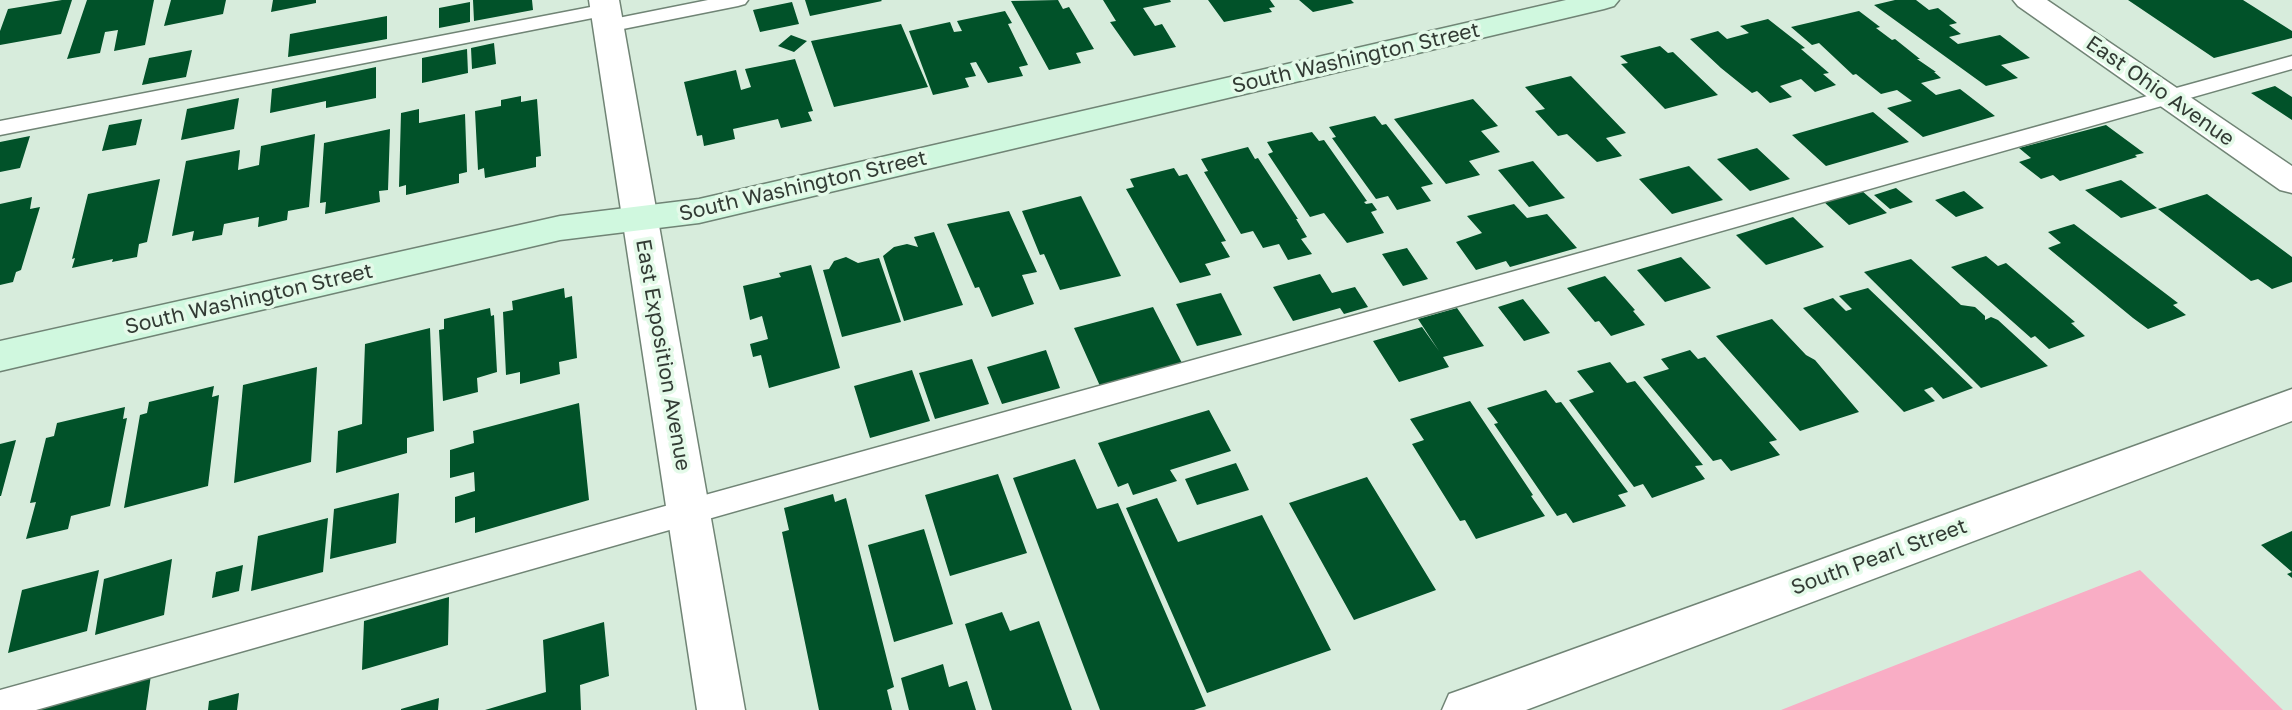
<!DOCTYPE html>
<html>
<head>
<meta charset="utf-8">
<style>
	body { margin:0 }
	canvas { display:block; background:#d7ecdc }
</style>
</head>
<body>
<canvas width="2292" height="710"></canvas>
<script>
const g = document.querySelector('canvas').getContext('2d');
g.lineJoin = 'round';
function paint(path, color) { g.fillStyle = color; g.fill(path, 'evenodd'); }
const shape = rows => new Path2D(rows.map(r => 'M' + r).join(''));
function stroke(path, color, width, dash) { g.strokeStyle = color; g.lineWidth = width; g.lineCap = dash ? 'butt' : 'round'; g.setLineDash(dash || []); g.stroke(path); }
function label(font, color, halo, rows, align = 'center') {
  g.font = font + ' "Golos Text",sans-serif'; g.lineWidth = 7; g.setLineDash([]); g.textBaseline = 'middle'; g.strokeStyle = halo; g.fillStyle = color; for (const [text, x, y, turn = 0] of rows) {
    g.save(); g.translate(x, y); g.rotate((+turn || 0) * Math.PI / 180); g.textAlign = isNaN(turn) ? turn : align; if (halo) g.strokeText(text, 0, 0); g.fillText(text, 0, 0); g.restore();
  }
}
paint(shape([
	[2140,570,2283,710,1781,710,1842,686]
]), '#f9adc5');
paint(shape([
	[62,0,72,0,61,34,0,45,0,31,8,9],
	[87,0,154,0,145,45,114,51,118,30,105,32,100,53,67,59],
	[171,0,226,0,223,14,164,26],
	[273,0,316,0,316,3,271,12],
	[473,0,532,0,533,10,474,21],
	[805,0,881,0,882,1,810,16],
	[1058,0,1063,9,1069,7,1094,49,1076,53,1081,63,1049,70,1011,1],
	[1103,0,1170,0,1171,2,1143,8,1155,26,1162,24,1176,47,1134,56,1110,22,1116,21],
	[1208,0,1270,0,1275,7,1269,8,1272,12,1224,22],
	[1299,0,1351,0,1354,3,1313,12],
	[1895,0,1916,0,1929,10,1938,8,1957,23,1949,25,1961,34,1949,37,1958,44,2000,35,2030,58,2001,65,2018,78,1986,86,1874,5],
	[2128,0,2243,0,2292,31,2292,38,2214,58],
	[470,2,470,22,439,28,439,8],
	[792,2,799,24,760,32,753,10],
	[1005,11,1012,23,1008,24,1028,65,1019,67,1023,76,988,83,976,62,970,63,976,76,965,78,969,87,933,95,909,31,950,22,954,32,962,31,957,21],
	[1859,11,1880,27,1876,28,1892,40,1895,39,1920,59,1917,59,1936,72,1934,72,1941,78,1921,83,1936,95,1960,89,1995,116,1923,137,1887,108,1912,101,1897,90,1881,94,1856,74,1853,75,1819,43,1812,45,1791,27],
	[387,16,387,39,288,57,290,34],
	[1768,19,1805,48,1801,49,1829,73,1823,74,1836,85,1815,92,1801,79,1780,86,1792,97,1770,103,1757,91,1752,93,1721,68,1690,39,1718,31,1727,39,1749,33,1740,26],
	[901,24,928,87,834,107,811,41],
	[791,35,807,41,794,52,778,46],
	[494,43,496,64,472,69,471,48],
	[1660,46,1668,53,1673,52,1718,95,1665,109,1621,64,1628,63,1620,56],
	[467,49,468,73,422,83,422,58],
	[192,50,186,77,142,85,149,58],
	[795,59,813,111,808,112,812,121,781,128,778,119,733,129,735,139,704,146,702,135,697,136,684,82,736,70,741,90,751,87,745,69],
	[376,67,376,98,326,108,326,101,270,113,272,89],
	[1571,76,1626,133,1606,138,1622,156,1597,162,1567,134,1558,136,1535,111,1545,109,1525,87],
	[2275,86,2292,97,2292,120,2251,93],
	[521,96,521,102,537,99,541,156,536,157,536,167,485,178,484,168,478,170,475,111,501,106,501,100],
	[239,98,234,129,181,140,187,109],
	[1473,99,1498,126,1481,131,1500,152,1469,161,1480,175,1446,184,1394,119],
	[419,109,419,123,465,114,467,172,459,174,459,183,406,195,406,185,399,187,401,113],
	[1873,112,1909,142,1826,166,1792,135],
	[1375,116,1382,125,1386,124,1433,184,1421,187,1431,201,1397,210,1388,196,1376,199,1332,138,1336,137,1329,127],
	[142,119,136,145,102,151,109,125],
	[2106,125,2144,153,2135,155,2137,157,2060,181,2053,175,2041,179,2019,162,2031,158,2019,148],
	[390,129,388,190,379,191,380,202,325,214,326,202,320,203,324,143],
	[1312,132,1319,141,1324,140,1367,201,1364,202,1366,204,1372,203,1377,210,1371,212,1384,233,1347,243,1324,213,1310,217,1268,154,1273,152,1267,142],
	[315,134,309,207,288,211,287,220,258,227,259,217,224,224,222,235,192,241,194,231,172,236,186,161,240,150,238,170,259,165,261,146],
	[30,136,20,168,0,172,0,142],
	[1248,147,1255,159,1258,158,1298,219,1296,219,1307,237,1301,239,1312,254,1288,260,1279,244,1263,248,1253,231,1241,234,1204,172,1208,171,1201,159],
	[1757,148,1790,179,1750,191,1717,159],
	[1533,161,1561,194,1565,198,1529,207,1498,170],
	[1689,166,1723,200,1672,214,1639,179],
	[1174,168,1179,176,1187,174,1226,241,1221,242,1230,257,1205,264,1211,275,1180,283,1126,189,1134,187,1130,179],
	[160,179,147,242,139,244,137,257,112,262,113,259,72,268,75,258,72,259,88,194],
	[2121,180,2125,183,2157,208,2121,218,2085,190],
	[1896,188,1913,202,1890,209,1874,195],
	[1861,190,1887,213,1849,225,1823,201],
	[1964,191,1984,208,1956,217,1935,200],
	[2207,194,2292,257,2292,282,2272,289,2258,279,2251,281,2158,209],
	[1081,196,1121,276,1060,290,1044,254,1040,255,1022,211],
	[32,197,30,209,40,207,21,270,16,272,13,282,0,285,0,204],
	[1514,204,1527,218,1547,214,1577,248,1510,267,1506,261,1476,270,1456,242,1482,233,1467,216],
	[1009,211,1037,272,1022,275,1034,304,992,317,979,287,975,288,947,224],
	[1793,217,1824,247,1766,265,1736,235],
	[2074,224,2178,303,2173,305,2186,315,2148,329,2133,318,2048,248,2061,243,2048,232],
	[934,232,963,305,904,321,883,256,894,247,907,244,918,247,914,237],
	[1407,248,1428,279,1403,286,1382,254],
	[1986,256,1998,266,2006,263,2075,322,2071,323,2085,336,2049,349,2035,336,2031,338,1951,267],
	[846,257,858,263,879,258,901,322,842,337,823,270,829,269,834,261],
	[1681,257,1711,288,1665,302,1637,270],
	[1911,259,1961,305,1975,307,1985,316,1985,320,1991,317,1998,320,2048,366,1981,388,1864,272],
	[811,265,840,368,769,388,761,355,753,357,750,344,768,339,762,316,750,320,743,286,781,277,779,273],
	[1320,274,1332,293,1355,287,1368,307,1344,314,1340,308,1293,321,1273,287],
	[1605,276,1635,310,1633,311,1645,325,1611,336,1599,321,1595,322,1567,288],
	[564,288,565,298,572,296,577,358,559,362,560,374,520,384,520,372,506,375,503,312,513,310,512,301],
	[1868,288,1973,388,1943,399,1932,387,1924,390,1935,401,1904,412,1803,308,1833,298,1846,311,1852,309,1839,296],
	[1221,293,1242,335,1197,346,1176,304],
	[1523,299,1550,333,1524,341,1498,307],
	[1153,307,1182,363,1100,386,1074,328],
	[490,308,491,316,494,315,497,372,477,378,478,392,443,401,439,330,444,329,444,319],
	[1457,308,1484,346,1443,357,1449,367,1399,382,1373,341,1422,327,1439,351,1418,319],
	[1772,319,1806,355,1815,360,1859,412,1800,431,1716,336],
	[430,328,434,431,407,438,407,453,336,473,338,431,362,424,365,344],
	[1046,350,1060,388,1002,404,987,367],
	[1690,350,1698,359,1705,357,1777,440,1769,442,1780,455,1731,471,1721,459,1713,461,1643,377,1669,369,1661,359],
	[972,359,989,404,935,419,919,373],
	[1610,362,1627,383,1635,381,1703,465,1695,466,1705,479,1652,498,1643,484,1634,487,1569,400,1594,392,1577,371],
	[317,367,311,462,234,483,243,385],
	[912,370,930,421,870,438,854,386],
	[214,386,212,397,219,395,208,486,124,508,140,415,147,413,149,402],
	[1546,390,1556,403,1561,402,1628,492,1618,495,1626,506,1573,523,1566,513,1557,516,1494,424,1498,423,1487,408],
	[1470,401,1533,495,1531,496,1545,516,1476,539,1465,520,1460,521,1412,444,1424,440,1410,419],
	[579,403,589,500,475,533,475,517,455,523,455,497,475,491,474,472,450,478,450,450,474,443,473,431],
	[125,407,123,419,127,418,110,506,71,516,68,529,26,539,36,502,30,503,46,438,54,436,57,423],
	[1209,410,1231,451,1170,470,1177,481,1133,495,1128,483,1118,487,1098,443],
	[16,440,1,496,0,496,0,444],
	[1075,459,1097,509,1118,503,1206,706,1194,710,1100,710,1013,478],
	[1236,463,1249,490,1197,505,1185,479],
	[998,474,1027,553,950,576,925,495],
	[1367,477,1436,590,1354,620,1289,503],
	[399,493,396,543,330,559,334,509],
	[833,494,835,502,846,498,894,687,887,690,892,710,819,710,782,532,789,530,784,508],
	[1157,498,1178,542,1262,515,1331,650,1207,693,1126,508],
	[328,518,323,572,251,591,258,536],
	[924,529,953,624,894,642,868,545],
	[2292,531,2292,578,2287,574,2292,572,2261,545],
	[172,559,164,615,95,635,104,579],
	[243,565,239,591,212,598,216,572],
	[99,570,87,631,8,653,22,590],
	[449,597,448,645,362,670,364,621],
	[1002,612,1010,631,1039,621,1072,710,992,710,965,624],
	[604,622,609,676,580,685,581,710,485,710,546,692,543,640],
	[943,664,949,687,967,681,976,710,909,710,901,678],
	[151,675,146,710,38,710,38,709],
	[239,693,237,710,208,710,209,701],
	[439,698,438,710,401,710,401,709]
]), '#015229');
const lane = shape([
	[708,0,748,0,745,4,738,6,608,32,601,30,598,26,601,22,608,20,708,0],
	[606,4,613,6,616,10,613,14,0,135,0,121,606,4],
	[2292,56,2292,69,36,710,0,710,0,690,2292,56]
]);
const street = shape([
	[589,0,619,0,745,710,697,710,589,0],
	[2013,0,2047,0,2292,166,2292,193,2280,190,2018,6,2013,0],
	[2292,389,2292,421,1526,710,1442,710,1449,694,1466,688,2292,389]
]);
const secondary = shape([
	[1566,0,1619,0,1614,6,1604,9,699,223,560,240,0,371,0,341,560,216,699,199,1566,0]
]);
stroke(lane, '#708475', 3);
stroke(street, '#708475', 3);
stroke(secondary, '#708475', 3);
paint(lane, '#fff');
paint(street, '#fff');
paint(secondary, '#d0f8df');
label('21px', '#323b34', '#e4fae9', [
	["South Washington Street",1356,58,-13],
	["East Ohio Avenue",2160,91,35],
	["South Washington Street",803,186,-13],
	["South Washington Street",249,299,-13],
	["East Exposition Avenue",663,355,80],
	["South Pearl Street",1879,557,-20]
]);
</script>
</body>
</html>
